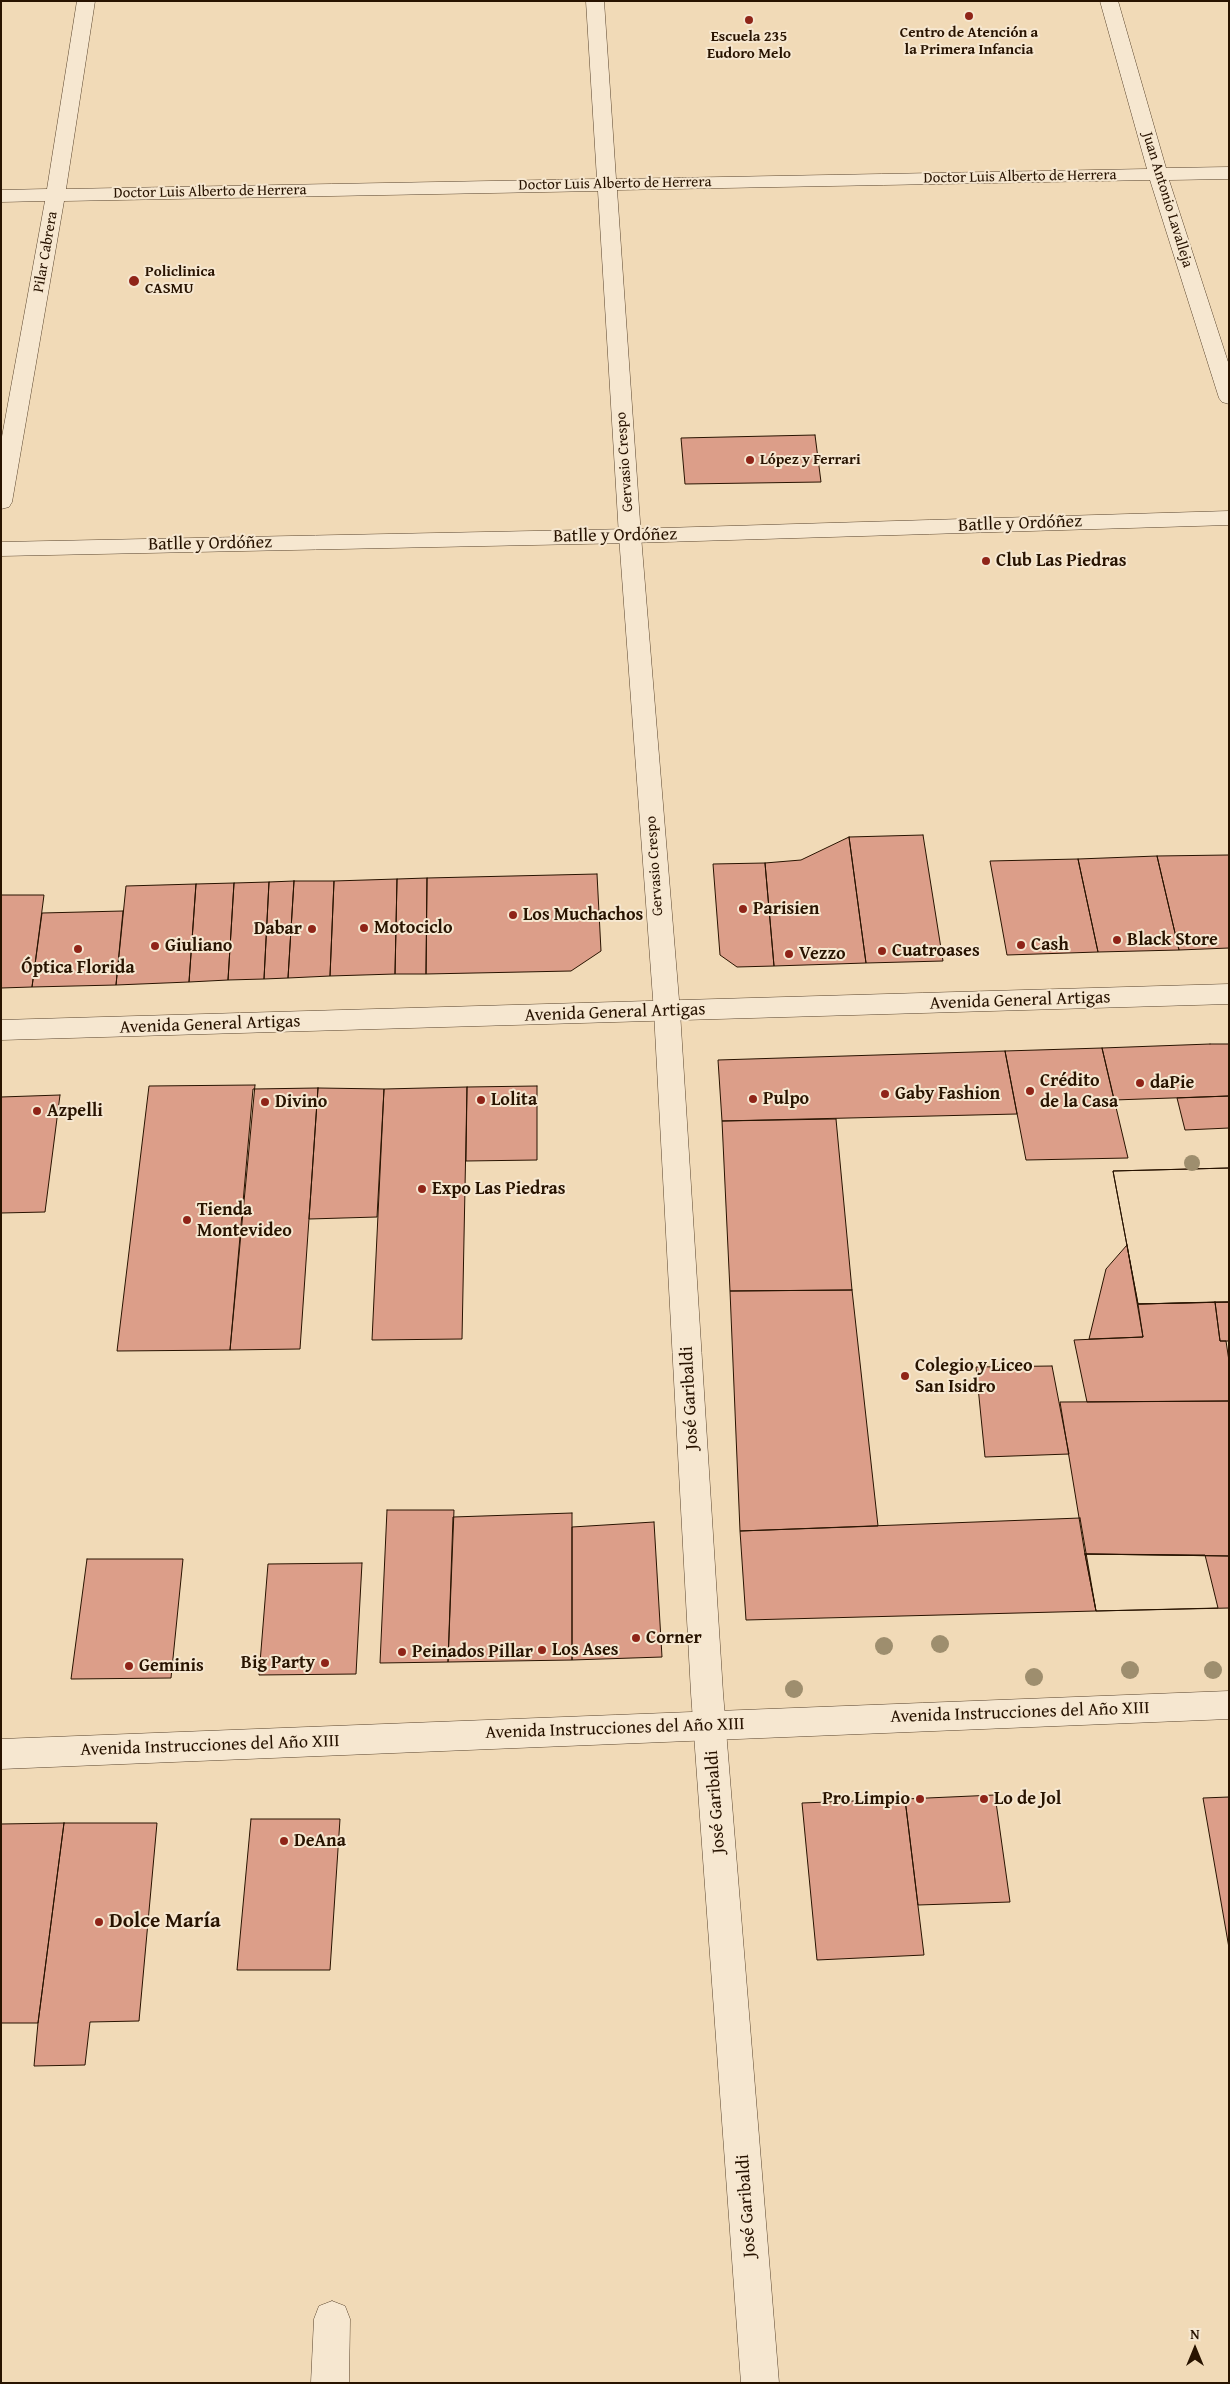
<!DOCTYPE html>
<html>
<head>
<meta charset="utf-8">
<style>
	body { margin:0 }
	#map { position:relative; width:1230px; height:2384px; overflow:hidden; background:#f1dab7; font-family:"Gentium Book Plus",serif }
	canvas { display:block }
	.frame { position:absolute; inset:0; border:2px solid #281300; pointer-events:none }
	.north { position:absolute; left:1170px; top:2324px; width:50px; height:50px; -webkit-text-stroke:4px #f6e7d0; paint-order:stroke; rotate:0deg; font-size:14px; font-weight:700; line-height:20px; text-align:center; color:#281300 }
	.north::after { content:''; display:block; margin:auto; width:18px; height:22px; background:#281300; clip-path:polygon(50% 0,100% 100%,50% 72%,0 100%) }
</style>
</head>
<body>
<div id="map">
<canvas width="1230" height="2384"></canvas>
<div class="frame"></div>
<div class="north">N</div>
</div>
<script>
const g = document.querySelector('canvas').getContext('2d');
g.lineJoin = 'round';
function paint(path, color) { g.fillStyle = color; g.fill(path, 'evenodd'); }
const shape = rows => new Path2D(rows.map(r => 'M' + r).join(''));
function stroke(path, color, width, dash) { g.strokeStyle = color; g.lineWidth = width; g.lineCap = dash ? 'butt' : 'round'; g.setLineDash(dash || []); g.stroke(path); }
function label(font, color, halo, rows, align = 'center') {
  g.font = font + ' "Gentium Book Plus",serif'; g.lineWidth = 4; g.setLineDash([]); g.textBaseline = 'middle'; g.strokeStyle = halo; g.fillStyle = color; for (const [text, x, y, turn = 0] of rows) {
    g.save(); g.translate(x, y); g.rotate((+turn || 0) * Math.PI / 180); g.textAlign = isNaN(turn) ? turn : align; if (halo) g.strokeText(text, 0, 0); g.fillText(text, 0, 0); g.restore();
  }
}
const building = shape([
	[815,435,821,482,685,484,681,438,815,435],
	[923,835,943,961,866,963,849,837,923,835],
	[849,837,866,963,774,966,765,863,801,860,849,837],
	[1229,855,1229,948,1179,950,1157,856,1229,855],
	[1157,856,1179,950,1098,952,1078,859,1157,856],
	[1078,859,1098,952,1007,955,990,861,1078,859],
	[765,863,774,966,737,967,720,955,713,864,765,863],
	[597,874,601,951,571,971,426,974,427,878,597,874],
	[427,878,426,974,395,974,397,879,427,878],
	[397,879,395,974,330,976,334,881,397,879],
	[294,881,288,978,264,979,269,882,294,881],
	[294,881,334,881,330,976,288,978,294,881],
	[269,882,264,979,228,980,234,883,269,882],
	[234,883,228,980,189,982,196,884,234,883],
	[196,884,189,982,116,985,126,886,196,884],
	[1,895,44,895,32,987,1,988,1,895],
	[123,911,116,985,32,987,42,913,123,911],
	[1210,1044,1229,1044,1229,1096,1114,1100,1102,1048,1210,1044],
	[1102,1048,1128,1158,1026,1160,1005,1051,1102,1048],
	[1005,1051,1017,1114,722,1121,718,1060,1005,1051],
	[255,1085,230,1350,117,1351,149,1086,255,1085],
	[537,1086,537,1160,466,1161,467,1087,537,1086],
	[467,1087,462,1339,372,1340,384,1089,467,1087],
	[318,1088,384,1089,377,1217,309,1219,318,1088],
	[318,1088,300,1349,230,1350,253,1089,318,1088],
	[60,1095,45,1212,1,1213,1,1097,60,1095],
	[1229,1096,1229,1128,1185,1130,1177,1098,1229,1096],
	[836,1119,852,1290,730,1291,722,1121,836,1119],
	[1229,1168,1229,1302,1138,1304,1113,1171,1229,1168],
	[1229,1168,1229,1302,1138,1304,1113,1171,1229,1168],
	[1127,1245,1143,1337,1089,1339,1106,1269,1127,1245],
	[852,1290,878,1526,740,1531,730,1291,852,1290],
	[1215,1302,1229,1302,1229,1341,1220,1341,1215,1302],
	[1215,1302,1220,1341,1226,1341,1229,1361,1229,1401,1087,1402,1074,1340,1143,1337,1138,1304,1215,1302],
	[1052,1366,1069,1454,985,1457,976,1367,1052,1366],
	[1229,1401,1229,1556,1085,1554,1060,1402,1229,1401],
	[387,1510,454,1510,448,1662,380,1663,387,1510],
	[572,1513,572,1660,448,1662,453,1517,572,1513],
	[1080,1518,1096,1611,746,1620,740,1531,1080,1518],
	[654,1522,662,1657,572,1660,572,1527,654,1522],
	[1085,1554,1229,1556,1229,1608,1096,1611,1085,1554],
	[1085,1554,1205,1555,1218,1608,1096,1611,1085,1554],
	[87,1559,183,1559,171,1678,71,1679,87,1559],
	[362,1563,356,1674,259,1675,268,1564,362,1563],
	[995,1795,1010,1902,918,1905,905,1799,995,1795],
	[1229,1797,1229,1948,1203,1798,1229,1797],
	[905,1799,924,1955,817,1960,802,1803,905,1799],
	[251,1819,340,1819,330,1970,237,1970,251,1819],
	[64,1823,157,1823,139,2021,90,2022,85,2065,34,2066,38,2023,64,1823],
	[64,1823,38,2023,1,2023,1,1824,64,1823]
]);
paint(building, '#dc9e89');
stroke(building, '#281300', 1);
const minor = shape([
	[77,1,95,1,66,189,597,179,586,1,604,1,616,179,1147,169,1100,1,1118,1,1166,168,1229,167,1229,179,1169,180,1229,365,1229,404,1222,402,1219,398,1150,180,617,190,641,536,680,1012,723,1693,779,2383,741,2383,691,1693,654,1012,619,536,598,191,64,201,12,502,9,507,1,509,1,442,45,201,1,202,1,190,47,189,77,1],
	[332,2301,345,2306,350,2319,349,2383,311,2383,314,2319,319,2306,332,2301]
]);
const tertiary = shape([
	[1229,511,1229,525,630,543,1,556,1,542,630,529,1229,511],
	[1229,984,1229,1004,1,1040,1,1020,1229,984],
	[1229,1691,1229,1719,1,1769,1,1739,1229,1691]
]);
stroke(minor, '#5a452e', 1);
stroke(tertiary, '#5a452e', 1);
paint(minor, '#f6e7d0');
paint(tertiary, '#f6e7d0');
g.fillStyle = '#9e8e6e';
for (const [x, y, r] of [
	[1192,1163,8],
	[940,1644,9],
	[884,1646,9],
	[1130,1670,9],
	[1213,1670,9],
	[1034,1677,9],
	[794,1689,9]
]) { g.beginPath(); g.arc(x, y, r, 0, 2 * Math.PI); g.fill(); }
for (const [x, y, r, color] of [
	[969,16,5,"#8f2418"],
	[749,20,5,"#8f2418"],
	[134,281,6,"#8f2418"],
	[750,460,5,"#8f2418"],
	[986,561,5,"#8f2418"],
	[743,909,5,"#8f2418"],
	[513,915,5,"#8f2418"],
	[364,928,5,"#8f2418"],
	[312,929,5,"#8f2418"],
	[1117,940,5,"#8f2418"],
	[1021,945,5,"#8f2418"],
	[155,946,5,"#8f2418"],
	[78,949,5,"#8f2418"],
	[882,951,5,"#8f2418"],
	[789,954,5,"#8f2418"],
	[1140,1083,5,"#8f2418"],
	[1030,1091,5,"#8f2418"],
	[885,1094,5,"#8f2418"],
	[753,1099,5,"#8f2418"],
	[481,1100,5,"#8f2418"],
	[265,1102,5,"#8f2418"],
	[37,1111,5,"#8f2418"],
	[422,1189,5,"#8f2418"],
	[187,1220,5,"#8f2418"],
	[905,1376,5,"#8f2418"],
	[636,1638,5,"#8f2418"],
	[542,1650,5,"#8f2418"],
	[402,1652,5,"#8f2418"],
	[325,1663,5,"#8f2418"],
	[129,1666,5,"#8f2418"],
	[920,1799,5,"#8f2418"],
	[984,1799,5,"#8f2418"],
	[284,1841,5,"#8f2418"],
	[99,1922,5,"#8f2418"]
]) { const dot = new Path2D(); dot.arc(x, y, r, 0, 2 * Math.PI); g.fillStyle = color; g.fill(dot); stroke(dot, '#f6e7d0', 2); }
label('bold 15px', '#281300', '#f6e7d0', [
	["Centro de Atención a",969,33],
	["la Primera Infancia",969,50],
	["Escuela 235",749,37],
	["Eudoro Melo",749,54],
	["Policlinica",145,272,"left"],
	["CASMU",145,289,"left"],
	["López y Ferrari",760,460,"left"]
]);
label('15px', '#281300', '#f6e7d0', [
	["Doctor Luis Alberto de Herrera",1020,177,-1],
	["Doctor Luis Alberto de Herrera",615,184,-1],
	["Doctor Luis Alberto de Herrera",210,192,-1],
	["Juan Antonio Lavalleja",1167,200,73],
	["Pilar Cabrera",46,252,-80],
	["Gervasio Crespo",625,462,-94],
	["Gervasio Crespo",655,866,-94]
]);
label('18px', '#281300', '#f6e7d0', [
	["Batlle y Ordóñez",1020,524,-2],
	["Batlle y Ordóñez",615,536,-1],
	["Batlle y Ordóñez",210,544,-1],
	["Avenida General Artigas",1020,1001,-2],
	["Avenida General Artigas",615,1013,-2],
	["Avenida General Artigas",210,1025,-2],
	["José Garibaldi",690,1398,-93],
	["Avenida Instrucciones del Año XIII",1020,1713,-2],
	["Avenida Instrucciones del Año XIII",615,1729,-2],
	["Avenida Instrucciones del Año XIII",210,1746,-2],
	["José Garibaldi",716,1802,-94],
	["José Garibaldi",747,2206,-94]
]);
label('bold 18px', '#281300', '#f6e7d0', [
	["Club Las Piedras",996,561],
	["Parisien",753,909],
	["Los Muchachos",523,915],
	["Motociclo",374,928],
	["Dabar",302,929,"right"],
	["Black Store",1127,940],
	["Cash",1031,945],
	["Giuliano",165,946],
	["Cuatroases",892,951],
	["Vezzo",799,954],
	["Óptica Florida",78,968,"center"],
	["Crédito",1040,1081],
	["de la Casa",1040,1102],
	["daPie",1150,1083],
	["Gaby Fashion",895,1094],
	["Pulpo",763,1099],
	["Lolita",491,1100],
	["Divino",275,1102],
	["Azpelli",47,1111],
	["Expo Las Piedras",432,1189],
	["Tienda",197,1210],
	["Montevideo",197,1231],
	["Colegio y Liceo",915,1366],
	["San Isidro",915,1387],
	["Corner",646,1638],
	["Los Ases",552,1650],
	["Peinados Pillar",412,1652],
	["Big Party",315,1663,"right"],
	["Geminis",139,1666],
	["Pro Limpio",910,1799,"right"],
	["Lo de Jol",994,1799],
	["DeAna",294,1841]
], 'left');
label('bold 21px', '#281300', '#f6e7d0', [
	["Dolce María",109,1922]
], 'left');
</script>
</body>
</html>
